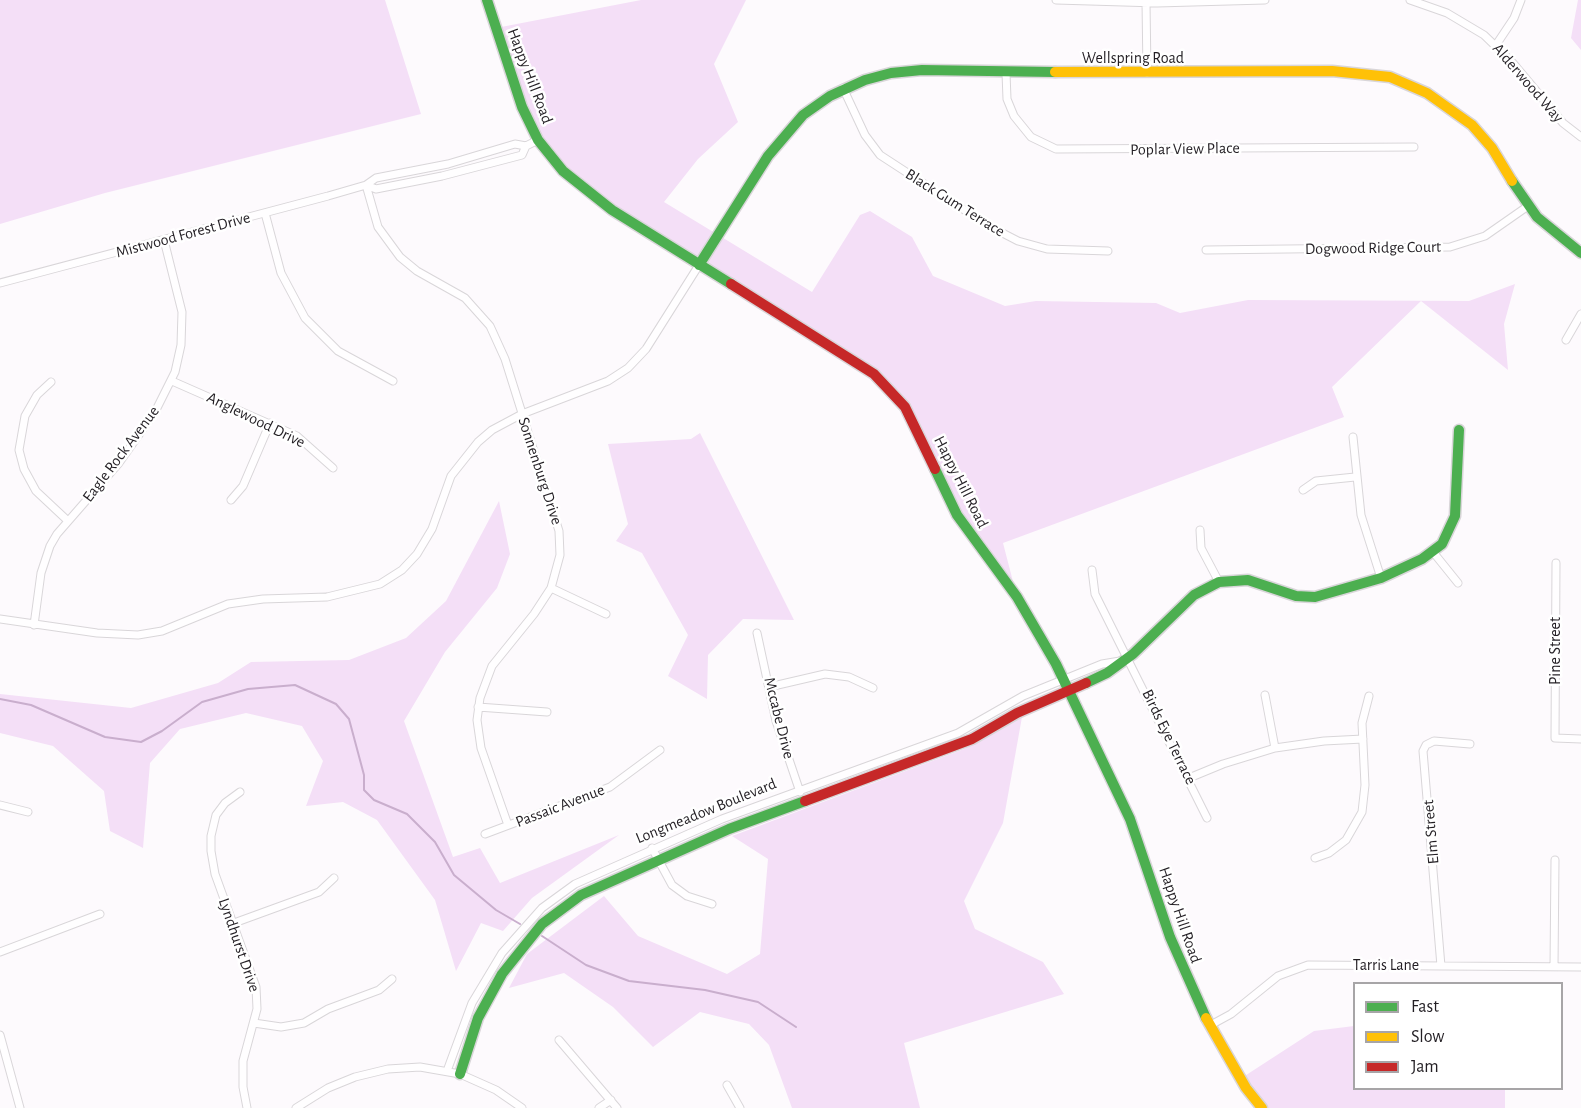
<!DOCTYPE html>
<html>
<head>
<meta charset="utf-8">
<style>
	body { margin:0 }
	#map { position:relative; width:1581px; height:1108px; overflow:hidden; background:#fdfafd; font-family:"Alegreya Sans",sans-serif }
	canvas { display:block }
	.legend { position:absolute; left:1353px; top:982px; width:210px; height:108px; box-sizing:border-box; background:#fff; border:2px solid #a7a5a7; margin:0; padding:8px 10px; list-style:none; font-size:18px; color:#231f24 }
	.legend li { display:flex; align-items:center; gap:12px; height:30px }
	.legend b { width:30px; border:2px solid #a7a5a7 }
</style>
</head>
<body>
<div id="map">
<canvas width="1581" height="1108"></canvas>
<ul class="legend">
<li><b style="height:8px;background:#4caf50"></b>Fast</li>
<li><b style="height:8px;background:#ffc107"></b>Slow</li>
<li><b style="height:8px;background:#c62828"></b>Jam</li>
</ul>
</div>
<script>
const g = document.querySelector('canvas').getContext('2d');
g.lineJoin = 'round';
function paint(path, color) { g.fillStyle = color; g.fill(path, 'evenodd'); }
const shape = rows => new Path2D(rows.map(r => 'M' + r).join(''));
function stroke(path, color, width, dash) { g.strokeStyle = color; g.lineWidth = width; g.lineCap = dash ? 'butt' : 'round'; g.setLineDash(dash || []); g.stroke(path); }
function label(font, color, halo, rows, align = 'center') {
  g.font = font + ' "Alegreya Sans",sans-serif'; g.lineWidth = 5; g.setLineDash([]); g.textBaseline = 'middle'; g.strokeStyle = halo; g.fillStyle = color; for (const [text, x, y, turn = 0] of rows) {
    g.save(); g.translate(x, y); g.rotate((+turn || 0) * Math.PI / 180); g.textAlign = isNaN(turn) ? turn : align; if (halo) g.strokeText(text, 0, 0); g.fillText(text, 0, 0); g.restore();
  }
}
paint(shape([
	[0,0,385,0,421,114,105,193,0,224],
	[641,0,746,0,714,64,738,122,698,159,664,202,812,292,860,215,870,211,912,237,933,276,1005,306,1036,301,1156,303,1180,313,1248,300,1469,301,1515,284,1504,324,1508,370,1421,301,1332,387,1344,417,1003,543,1017,597,985,556,886,384,600,202,538,140,496,28],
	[1578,0,1581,0,1581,50,1571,38],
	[700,433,794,620,743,619,708,655,707,699,668,676,688,635,642,553,616,541,628,524,608,444,691,439],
	[499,501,510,554,497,588,445,652,404,721,453,857,480,848,500,883,619,835,532,898,503,931,481,923,456,971,435,900,377,820,343,802,306,806,323,761,302,726,246,713,180,729,150,763,143,848,110,831,104,791,53,746,0,733,0,694,131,708,218,683,251,662,349,660,406,638,446,601],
	[1022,717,1003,823,964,901,975,929,1043,962,1064,994,904,1043,920,1108,792,1108,769,1045,749,1024,700,1012,653,1047,613,1007,564,973,509,988,527,954,604,896,638,936,727,974,760,954,768,859,732,836,964,749],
	[1354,1026,1354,1088,1505,1089,1505,1108,1262,1108,1240,1079,1314,1031]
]), '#f4dff7');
stroke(shape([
	[0,699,31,705,105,737,141,742,162,731,202,702,248,689,295,685,336,704,349,719,364,775,364,790,374,800,407,814,435,842,454,875,496,910,520,924],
	[542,936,586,965,629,981,705,990,758,1002,796,1027]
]), '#c9aecd', 2);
const street = shape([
	[1056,0,1157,3,1265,0],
	[1410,0,1447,13,1484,35,1512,62,1563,123,1581,137],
	[1146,2,1147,73],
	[1496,45,1514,18,1521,0],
	[1006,73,1007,99,1014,116,1031,137,1056,149,1414,147],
	[843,88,865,135,880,155,989,226,1018,241,1047,249,1108,251],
	[366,185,378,227,400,257,417,271,465,298,490,326,505,359,559,531,560,555,551,588,534,614,492,666,480,698,477,720,481,748,508,825],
	[366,185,376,189,442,176,522,155,526,146],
	[265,213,281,273,305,318,338,351,393,381],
	[1206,250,1450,247,1485,236,1528,206],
	[0,283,328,196,366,185,376,178,448,164,515,144,526,146,538,140],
	[1566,340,1581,314],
	[172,381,297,436,333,468],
	[51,382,37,395,25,416,19,450,24,469,36,491,68,521],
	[1353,437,1361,515,1381,578],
	[1303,490,1316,481,1355,477],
	[231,500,243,486,270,423],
	[1200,530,1201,548,1219,582],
	[1433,552,1458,583],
	[1556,563,1555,738,1581,739],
	[1092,570,1095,594,1207,818],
	[551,588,606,614],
	[0,619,97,633,138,635,162,631,228,604,263,599,327,597,380,584,402,570,417,554,432,529,451,476,478,442,492,430,522,414,608,381,628,368,646,349,699,265],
	[34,625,41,573,50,546,57,534,119,463,155,412,175,372,181,345,182,312,164,240],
	[757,633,776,721,800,792],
	[769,687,825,674,849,677,873,688],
	[1265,695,1275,748],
	[478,707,547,712],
	[1189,778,1223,764,1275,748,1324,741,1363,739],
	[240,792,225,803,216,815,211,836,211,851,215,874,256,987,257,1009,243,1061,243,1087,247,1108],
	[0,805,28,812],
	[485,834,610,787,660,750],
	[652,848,672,885,687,896,712,904],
	[1315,858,1329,853,1346,840,1362,812,1365,785,1362,723,1369,696],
	[234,923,319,892,334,878],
	[0,952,100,914],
	[1441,966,1423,751,1426,745,1434,741,1470,744],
	[1554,967,1555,860],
	[254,1023,281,1027,304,1023,328,1009,379,990,392,979],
	[1209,1026,1231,1014,1278,976,1308,965,1581,967],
	[0,1035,20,1108],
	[559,1040,617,1108],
	[447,1071,472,1003,502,953,542,908,575,884,722,819,958,733,1023,696,1102,664,1120,661],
	[727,1085,740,1108],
	[296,1108,328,1088,355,1077,388,1069,420,1067,460,1074,496,1090,522,1108],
	[599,1108,611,1100]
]);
const fast = shape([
	[487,0,522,107,538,140,563,171,612,210,731,284],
	[1512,181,1537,217,1581,253],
	[699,265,768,156,803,115,830,96,865,80,891,73,922,70,1055,72],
	[935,469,957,515,1017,597,1056,664,1130,819,1170,937,1206,1018],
	[1086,683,1107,673,1133,654,1194,595,1219,582,1248,580,1296,596,1315,597,1381,578,1422,559,1442,544,1455,516,1459,430],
	[460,1074,478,1018,502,974,542,924,581,895,729,829,805,801]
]);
const slow = shape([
	[1055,72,1332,71,1390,77,1427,93,1472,125,1492,148,1512,181],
	[1206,1018,1246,1088,1262,1108]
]);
const jam = shape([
	[731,284,874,374,905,407,935,469],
	[805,801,972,739,1017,713,1086,683]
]);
stroke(street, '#d9d6d9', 9);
stroke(fast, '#d9d6d9', 13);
stroke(slow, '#d9d6d9', 13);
stroke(jam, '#d9d6d9', 13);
stroke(street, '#fffeff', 7);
stroke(fast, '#4caf50', 10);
stroke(slow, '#ffc107', 10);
stroke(jam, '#c62828', 10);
label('16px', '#231f24', '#fff', [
	["Wellspring Road",1133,58],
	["Happy Hill Road",530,76,69],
	["Alderwood Way",1528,83,49],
	["Poplar View Place",1185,149,-1],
	["Black Gum Terrace",955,203,32],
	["Mistwood Forest Drive",183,235,-15],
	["Dogwood Ridge Court",1373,248,-1],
	["Anglewood Drive",256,420,26],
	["Eagle Rock Avenue",121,454,-53],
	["Sonnenburg Drive",540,471,72],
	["Happy Hill Road",961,482,63],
	["Pine Street",1555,651,-90],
	["Mccabe Drive",779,718,76],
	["Birds Eye Terrace",1169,737,64],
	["Passaic Avenue",560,806,-21],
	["Longmeadow Boulevard",706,811,-22],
	["Elm Street",1431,832,-95],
	["Happy Hill Road",1180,915,71],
	["Lyndhurst Drive",239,945,71],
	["Tarris Lane",1386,965]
]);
</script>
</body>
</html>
